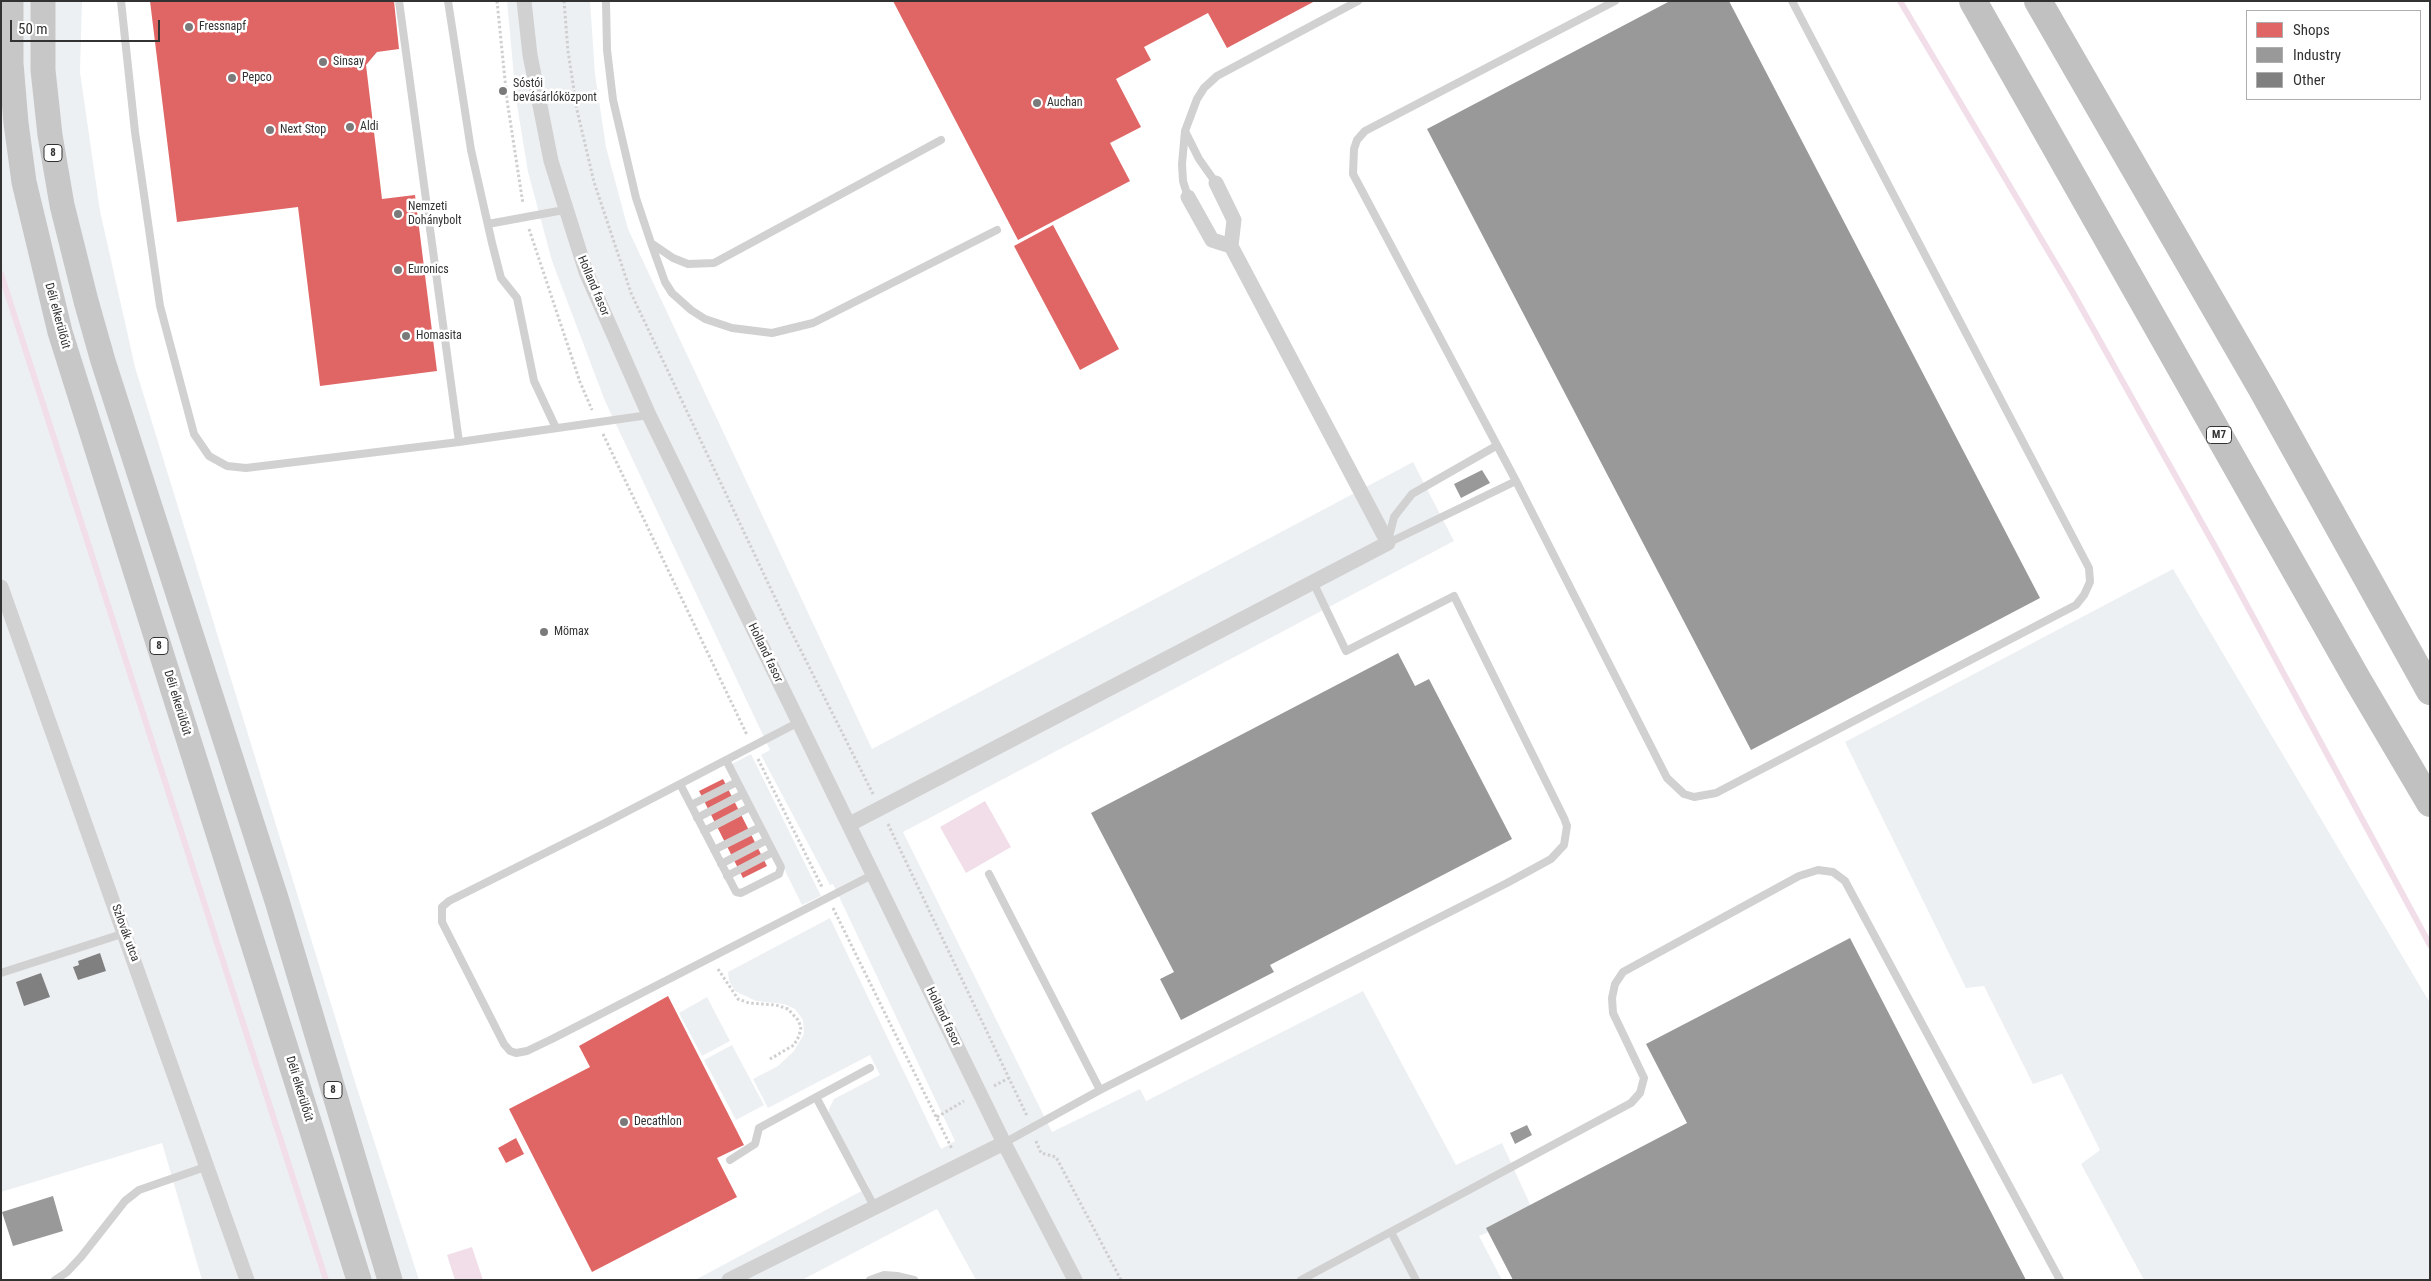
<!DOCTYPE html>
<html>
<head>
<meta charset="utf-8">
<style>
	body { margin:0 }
	#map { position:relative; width:2431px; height:1281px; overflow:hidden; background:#fff; font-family:"Roboto Condensed",sans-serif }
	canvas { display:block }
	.frame { position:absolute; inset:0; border:2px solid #323232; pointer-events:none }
	.legend { position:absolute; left:2246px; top:10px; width:175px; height:90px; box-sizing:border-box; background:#fff; border:1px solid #adadad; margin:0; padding:6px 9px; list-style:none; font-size:15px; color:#323232 }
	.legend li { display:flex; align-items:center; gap:10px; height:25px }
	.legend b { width:25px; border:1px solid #adadad }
	.scale { position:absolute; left:10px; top:20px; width:150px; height:22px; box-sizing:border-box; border:2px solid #323232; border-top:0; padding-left:6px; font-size:15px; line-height:18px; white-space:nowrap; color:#323232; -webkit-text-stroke:4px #fff; paint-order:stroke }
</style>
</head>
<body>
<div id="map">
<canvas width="2431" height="1281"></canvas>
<div class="frame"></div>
<ul class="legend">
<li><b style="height:14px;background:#e06666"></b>Shops</li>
<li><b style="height:14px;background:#999"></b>Industry</li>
<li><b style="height:14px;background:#808080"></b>Other</li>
</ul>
<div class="scale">50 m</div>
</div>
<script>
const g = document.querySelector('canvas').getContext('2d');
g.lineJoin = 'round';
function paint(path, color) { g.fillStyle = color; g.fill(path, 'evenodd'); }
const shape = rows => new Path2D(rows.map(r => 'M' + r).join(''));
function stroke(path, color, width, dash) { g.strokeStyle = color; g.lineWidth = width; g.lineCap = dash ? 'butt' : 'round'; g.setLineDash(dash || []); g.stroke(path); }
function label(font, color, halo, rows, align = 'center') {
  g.font = font + ' "Roboto Condensed",sans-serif'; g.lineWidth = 5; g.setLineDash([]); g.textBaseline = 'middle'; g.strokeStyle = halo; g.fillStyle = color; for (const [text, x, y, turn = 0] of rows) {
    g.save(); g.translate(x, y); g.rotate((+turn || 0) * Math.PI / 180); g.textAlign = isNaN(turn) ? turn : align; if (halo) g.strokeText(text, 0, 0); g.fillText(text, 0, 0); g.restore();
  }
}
paint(shape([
	[1,1,82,1,80,72,100,211,135,367,356,1085,419,1280,202,1280,162,1143,1,1192],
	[507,1,590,1,595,74,606,147,628,229,872,749,1413,462,1454,541,903,832,1052,1132,1140,1089,1146,1101,1363,991,1456,1165,1502,1143,1534,1213,1479,1236,1502,1280,976,1280,937,1209,802,1280,695,1280,869,1187,829,1115,829,1109,834,1099,880,1075,870,1055,768,1108,753,1079,778,1066,794,1051,804,1034,803,1020,795,1009,784,1004,756,1001,735,991,729,981,728,972,830,918,941,1149,955,1141,833,884,830,885,761,755,770,750,605,401,552,261,528,172,516,99],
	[2173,569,2430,1003,2430,1280,2144,1280,2081,1164,2100,1150,2062,1074,2033,1084,1984,986,1966,988,1845,742],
	[751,754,821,896,802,905,732,764],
	[707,997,730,1041,702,1056,679,1013],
	[732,1045,764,1105,736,1120,704,1060]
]), '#edf0f3');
paint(shape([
	[985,801,1011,847,966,873,940,827],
	[472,1247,483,1280,455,1280,447,1255]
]), '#f1dee9');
paint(shape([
	[150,1,394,1,399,49,377,52,366,65,382,199,415,195,437,371,320,386,298,207,177,222],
	[893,1,1315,1,1227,48,1208,13,1144,47,1151,60,1116,79,1141,127,1110,143,1130,181,1018,240],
	[1053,225,1119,349,1080,370,1014,246],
	[723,779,767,866,743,878,699,791],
	[668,996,744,1145,717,1158,737,1197,592,1272,509,1109,590,1067,579,1046],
	[516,1138,524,1154,506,1163,498,1148]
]), '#e06666');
paint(shape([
	[1670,1,1729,1,2040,598,1751,750,1427,129],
	[1482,470,1490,483,1461,498,1454,484],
	[1398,653,1415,686,1429,679,1512,839,1270,965,1274,972,1181,1020,1160,979,1174,972,1091,813],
	[1850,938,2026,1280,1513,1280,1486,1228,1687,1123,1646,1044],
	[1527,1125,1532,1135,1515,1144,1510,1133],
	[53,1196,63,1231,13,1246,2,1212]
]), '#999');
stroke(shape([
	[1900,1,2072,291,2217,550,2430,945],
	[1,274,326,1280]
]), '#f1dee9', 6);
paint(shape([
	[100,953,106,971,78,980,73,967,79,965,78,961],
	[41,973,50,997,24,1006,16,982]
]), '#808080');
stroke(shape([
	[497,1,507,100,523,204],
	[564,1,568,51,577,110,594,182,631,293,786,621,873,794],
	[529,229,580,382,592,410],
	[603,434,747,735],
	[758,759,822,887],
	[888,824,1027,1116],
	[833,908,952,1149],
	[718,969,738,999,749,1003,776,1005,788,1009,798,1020,801,1027,799,1036,794,1045,770,1059],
	[994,1086,1009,1078],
	[937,1117,964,1101],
	[1036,1141,1041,1153,1056,1157,1121,1280]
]), '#cfcfcf', 3, [2.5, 2.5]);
stroke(shape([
	[121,1,135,132,160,306,194,434,209,456,227,466,246,468,459,442,649,415],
	[399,1,459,442],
	[448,1,471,150,492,243,501,278,517,298,534,381,556,428],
	[606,1,607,50,613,100,636,198,651,243,673,258,688,264,714,263,941,140],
	[1615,1,1365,131,1357,140,1354,149,1353,174,1516,481,1667,778,1684,794,1694,797,1716,793,2076,605,2084,595,2090,582,2089,568,1792,1],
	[1186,133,1199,159,1216,183],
	[1188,197,1183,181,1182,164,1185,131,1197,99,1204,88,1217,76,1358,1],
	[488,224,564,210],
	[651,243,665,282,672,293,691,310,705,319,732,328,772,333,813,323,997,230],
	[1388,541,1394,517,1412,494,1496,446],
	[1388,543,1516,481],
	[799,722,605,823,449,901,442,907,442,922,504,1044,510,1051,516,1053,527,1051,552,1039,874,874],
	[680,784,736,892,741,893,779,874,781,867,726,760],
	[691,805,737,782],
	[697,818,743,794],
	[704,831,750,807],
	[714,850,760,827],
	[721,864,767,840],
	[989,874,1100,1090],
	[727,876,773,852],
	[1,973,125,933],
	[816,1097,875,1208],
	[1004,1143,1100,1090,1507,883,1551,859,1564,845,1567,826,1564,818,1454,596,1346,651,1313,582],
	[730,1160,755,1144,759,1128,870,1068],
	[1391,1232,1416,1280],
	[55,1280,67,1272,81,1257,125,1201,139,1190,208,1166],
	[870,1280,884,1275,897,1276,914,1280],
	[1301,1280,1631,1103,1640,1093,1644,1078,1613,1013,1612,998,1615,984,1623,972,1799,876,1818,870,1833,872,1845,881,2060,1280]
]), '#d1d1d1', 8);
stroke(shape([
	[524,1,530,55,551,161,586,272,649,415,1004,1143,1075,1280],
	[1188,197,1212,240,1231,246],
	[1,587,247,1280],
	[850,824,1388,543,1231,246,1234,220,1216,183],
	[729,1280,1004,1143]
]), '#d1d1d1', 15);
stroke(shape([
	[11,1,11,63,16,123,24,182,60,332,359,1280],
	[43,1,43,70,50,135,62,205,86,301,103,361,277,901,390,1280]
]), '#c7c7c7', 25);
stroke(shape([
	[1973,1,2357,679,2430,803],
	[2038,1,2262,389,2430,691]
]), '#c1c1c1', 28);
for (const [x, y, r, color] of [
	[189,27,5,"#7a7a7a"],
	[323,62,5,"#7a7a7a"],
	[232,78,5,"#7a7a7a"],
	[503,91,5,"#7a7a7a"],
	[1037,103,5,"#7a7a7a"],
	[350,127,5,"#7a7a7a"],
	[270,130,5,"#7a7a7a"],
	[398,214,5,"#7a7a7a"],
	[398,270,5,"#7a7a7a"],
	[406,336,5,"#7a7a7a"],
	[544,632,5,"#7a7a7a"],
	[624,1122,5,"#7a7a7a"]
]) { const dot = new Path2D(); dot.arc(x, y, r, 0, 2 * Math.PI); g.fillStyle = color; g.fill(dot); stroke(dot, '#fff', 2); }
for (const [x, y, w] of [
	[53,153,18],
	[2219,435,25],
	[159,646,18],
	[333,1090,18]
]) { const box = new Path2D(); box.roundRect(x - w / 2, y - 8.5, w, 17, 4); g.fillStyle = '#fff'; g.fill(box); stroke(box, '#323232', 1); }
label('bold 11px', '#323232', null, [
	["8",53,153],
	["M7",2219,435],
	["8",159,646],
	["8",333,1090]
]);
label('12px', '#323232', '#fff', [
	["Fressnapf",199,27],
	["Sinsay",333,62],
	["Pepco",242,78],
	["Sóstói",513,84],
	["bevásárlóközpont",513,98],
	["Auchan",1047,103],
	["Aldi",360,127],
	["Next Stop",280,130],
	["Nemzeti",408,207],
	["Dohánybolt",408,221],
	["Euronics",408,270],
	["Homasita",416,336],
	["Mömax",554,632],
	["Decathlon",634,1122]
], 'left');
label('12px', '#323232', '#fff', [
	["Holland fasor",593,286,67],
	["Déli elkerülőút",57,316,75],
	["Holland fasor",765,653,64],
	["Déli elkerülőút",177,703,73],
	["Szlovák utca",125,933,70],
	["Holland fasor",943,1017,64],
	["Déli elkerülőút",299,1089,73]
]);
</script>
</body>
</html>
